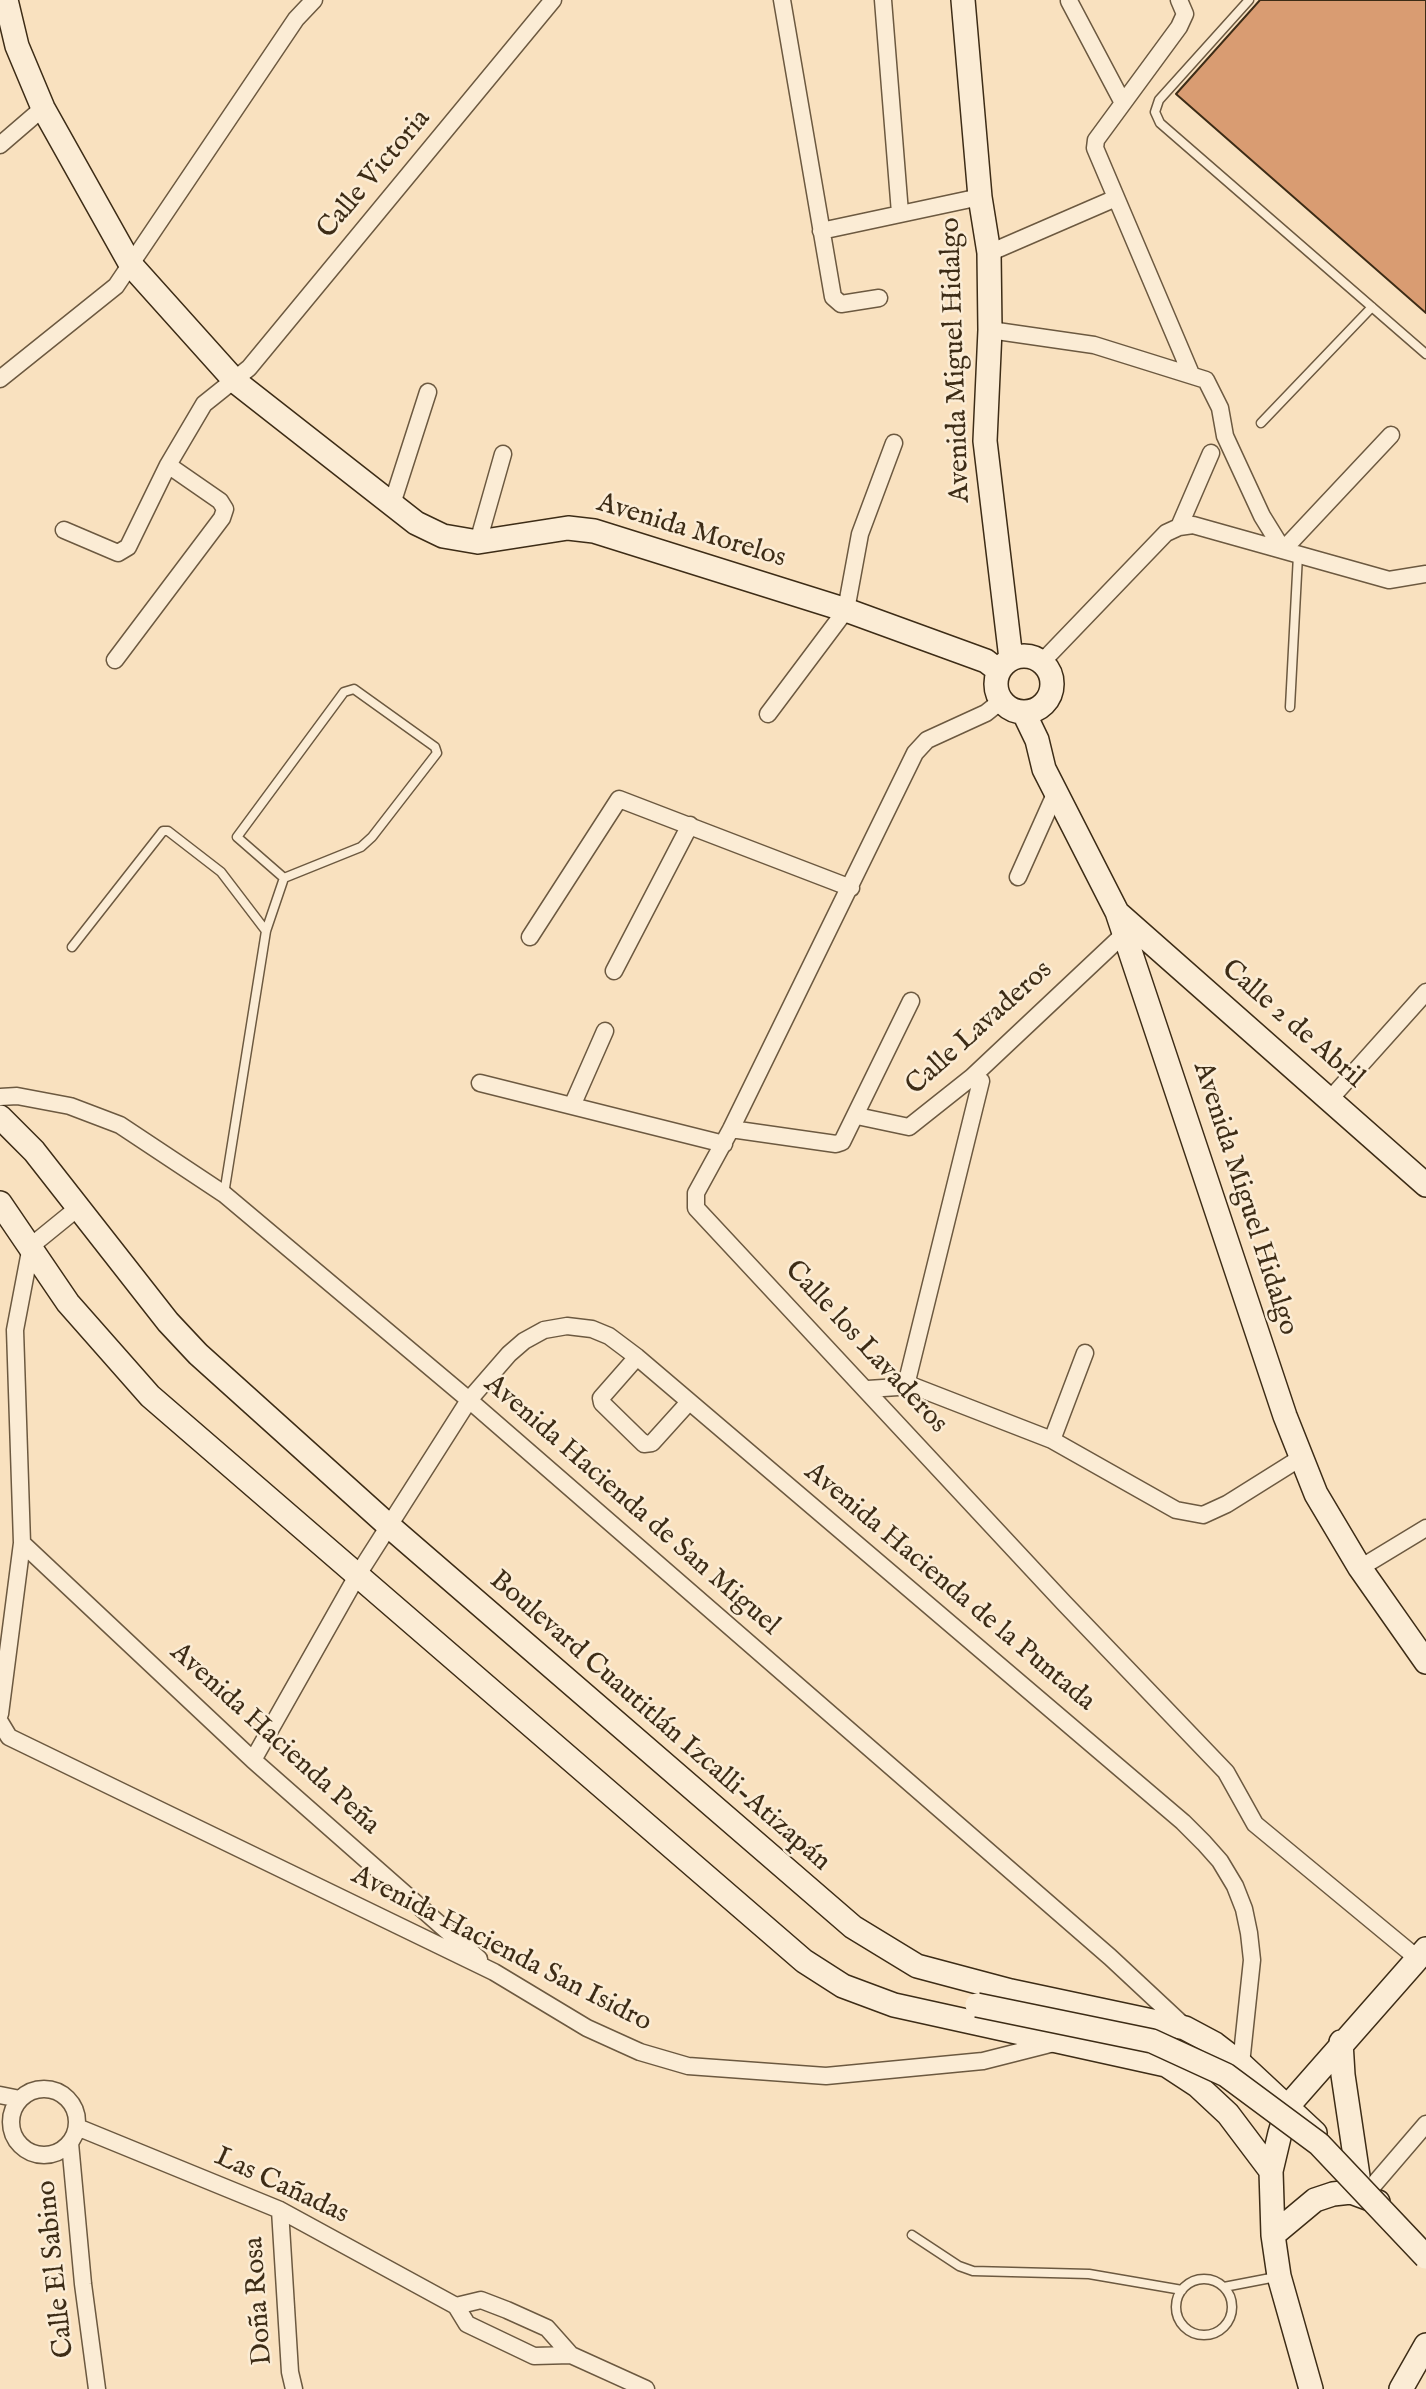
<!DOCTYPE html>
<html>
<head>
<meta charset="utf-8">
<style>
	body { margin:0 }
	canvas { display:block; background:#f9e1bf }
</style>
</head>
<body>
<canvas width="1426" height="2389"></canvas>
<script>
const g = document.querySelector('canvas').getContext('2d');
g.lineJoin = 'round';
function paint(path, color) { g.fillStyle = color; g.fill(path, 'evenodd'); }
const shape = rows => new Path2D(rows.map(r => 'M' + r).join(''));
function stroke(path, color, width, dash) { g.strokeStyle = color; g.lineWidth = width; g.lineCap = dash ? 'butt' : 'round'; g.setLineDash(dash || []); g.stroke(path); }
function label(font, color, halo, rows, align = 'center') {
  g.font = font + ' "IM FELL English",serif'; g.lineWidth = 5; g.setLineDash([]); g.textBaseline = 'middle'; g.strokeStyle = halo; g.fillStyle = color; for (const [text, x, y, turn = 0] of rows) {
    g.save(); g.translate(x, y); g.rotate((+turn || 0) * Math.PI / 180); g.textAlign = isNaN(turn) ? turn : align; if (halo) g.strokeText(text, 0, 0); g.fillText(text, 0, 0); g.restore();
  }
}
const building = shape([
	[1260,0,1426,0,1426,313,1176,94,1260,0]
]);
paint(building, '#d99c72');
stroke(building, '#3d2c16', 2);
const lane = shape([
	[1249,0,1159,100,1155,112,1160,123,1426,354],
	[1261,423,1372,307],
	[1290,707,1298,555],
	[72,947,163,831,168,831,221,872,266,931],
	[224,1194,266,931,284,878,361,847,372,837,437,753,435,747,354,689,344,692,237,837,284,878],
	[912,2235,959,2266,973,2271,1089,2274,1182,2290],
	'1176 2307a28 28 0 1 1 56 0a28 28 0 1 1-56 0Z',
	[1224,2287,1276,2277]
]);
const street = shape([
	[782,0,833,297,841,304,879,298],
	[883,0,900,213],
	[1179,0,1185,14,1179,27,1096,140,1095,148,1191,374],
	[1069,1,1123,103],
	[0,145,43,108],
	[821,231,980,197],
	[989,253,1116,198],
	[990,330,1094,345,1206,380,1220,408,1225,436,1262,516,1283,550,1391,435],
	[0,379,116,286,296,19,314,0],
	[392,504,428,392],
	[1179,527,1211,453],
	[64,530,118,553,128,547,168,465,204,404,249,368,553,0],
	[478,542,503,454],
	[115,660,222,518,225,509,220,501,168,465],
	[1042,662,1166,533,1179,527,1193,525,1389,580,1426,574],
	[1001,701,986,713,927,740,915,753,731,1129,696,1193,696,1208,1064,1603,1226,1772,1255,1824,1417,1958],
	[768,714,846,610,860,534,894,443],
	[1018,877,1056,792],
	[530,937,619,799,851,888],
	[614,971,690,825],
	[480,1083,724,1144],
	[0,1097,17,1096,70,1106,120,1125,224,1194,469,1400,1110,1957,1184,2026],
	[1331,1098,1426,992],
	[572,1106,605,1031],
	[857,1116,909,1127,972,1077,1124,934],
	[731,1129,836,1144,842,1142,911,1001],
	[637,1357,601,1398,602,1403,644,1444,652,1443,689,1402],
	[906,1385,981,1081],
	[868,1389,913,1386,1052,1440,1176,1510,1203,1515,1227,1504,1302,1457],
	[1052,1440,1085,1353],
	[22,1543,253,1760,479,1959],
	[1360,1568,1426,1528],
	[0,1714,22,1543,15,1330,31,1246,79,1207],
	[0,1722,9,1737,494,1972,587,2028,640,2052,688,2066,826,2076,983,2061,1054,2043],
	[253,1760,357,1576,469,1400,509,1354,524,1341,544,1330,567,1326,592,1329,609,1336,637,1357,1183,1822,1204,1843,1220,1861,1235,1886,1244,1909,1249,1933,1252,1960,1241,2064],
	'11 2122a33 33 0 1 1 66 0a33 33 0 1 1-66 0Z',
	[0,2095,20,2099],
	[77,2127,280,2210,456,2306,467,2324,534,2356,571,2355],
	[70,2143,83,2284,97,2389],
	[1371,2188,1426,2124],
	[280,2210,290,2372,294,2389],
	[456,2306,481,2300,507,2310,547,2328,571,2355,646,2389]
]);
const secondary = shape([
	[6,0,17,46,43,108,131,265,236,382,416,523,443,536,478,542,568,528,594,531,846,610,986,661,999,671],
	[963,0,980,197,989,253,990,330,985,441,1011,659],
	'996 684a28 28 0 1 1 56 0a28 28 0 1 1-56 0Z',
	[1024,713,1037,740,1044,769,1117,912,1285,1416,1316,1494,1360,1568,1426,1662],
	[1119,914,1426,1185],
	[0,1117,34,1151,168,1322,198,1354,389,1526,853,1927,917,1966,1011,1991,1185,2028,1215,2044,1241,2064,1315,2133],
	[0,1203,68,1303,150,1396,804,1961,843,1986,894,2005,1166,2065,1198,2086,1228,2114,1271,2171],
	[1341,2042,1343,2075,1358,2176],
	[1273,2235,1315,2200,1333,2194,1351,2192,1378,2202],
	[1311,2389,1279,2276,1273,2235,1271,2171,1280,2133,1288,2106,1426,1949],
	[1401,2389,1426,2345]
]);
stroke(lane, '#6c5940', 11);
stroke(street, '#6c5940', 19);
stroke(secondary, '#3d2c16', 26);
stroke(lane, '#fbecd5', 8);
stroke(street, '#fbecd5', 16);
stroke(secondary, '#fbecd5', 23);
const secondaryBridge = shape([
	[977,2005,1152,2041,1226,2075,1319,2144,1426,2257]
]);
stroke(secondaryBridge, '#3d2c16', 26, []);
stroke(secondaryBridge, '#fbecd5', 23);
label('28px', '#3d2c16', '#fbecd5', [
	["Calle Victoria",375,175,-50],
	["Avenida Miguel Hidalgo",957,360,-92],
	["Avenida Morelos",691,532,17],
	["Calle 2 de Abril",1292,1025,41],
	["Calle Lavaderos",980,1029,-42],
	["Avenida Miguel Hidalgo",1244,1199,72],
	["Calle los Lavaderos",865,1348,47],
	["Avenida Hacienda de San Miguel",631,1506,41],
	["Avenida Hacienda de la Puntada",949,1588,40],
	["Boulevard Cuautitlán Izcalli-Atizapán",659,1722,41],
	["Avenida Hacienda Peña",274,1740,42],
	["Avenida Hacienda San Isidro",501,1950,27],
	["Las Cañadas",281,2187,25],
	["Calle El Sabino",57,2269,-96],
	["Doña Rosa",260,2301,-94]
]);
</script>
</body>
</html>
